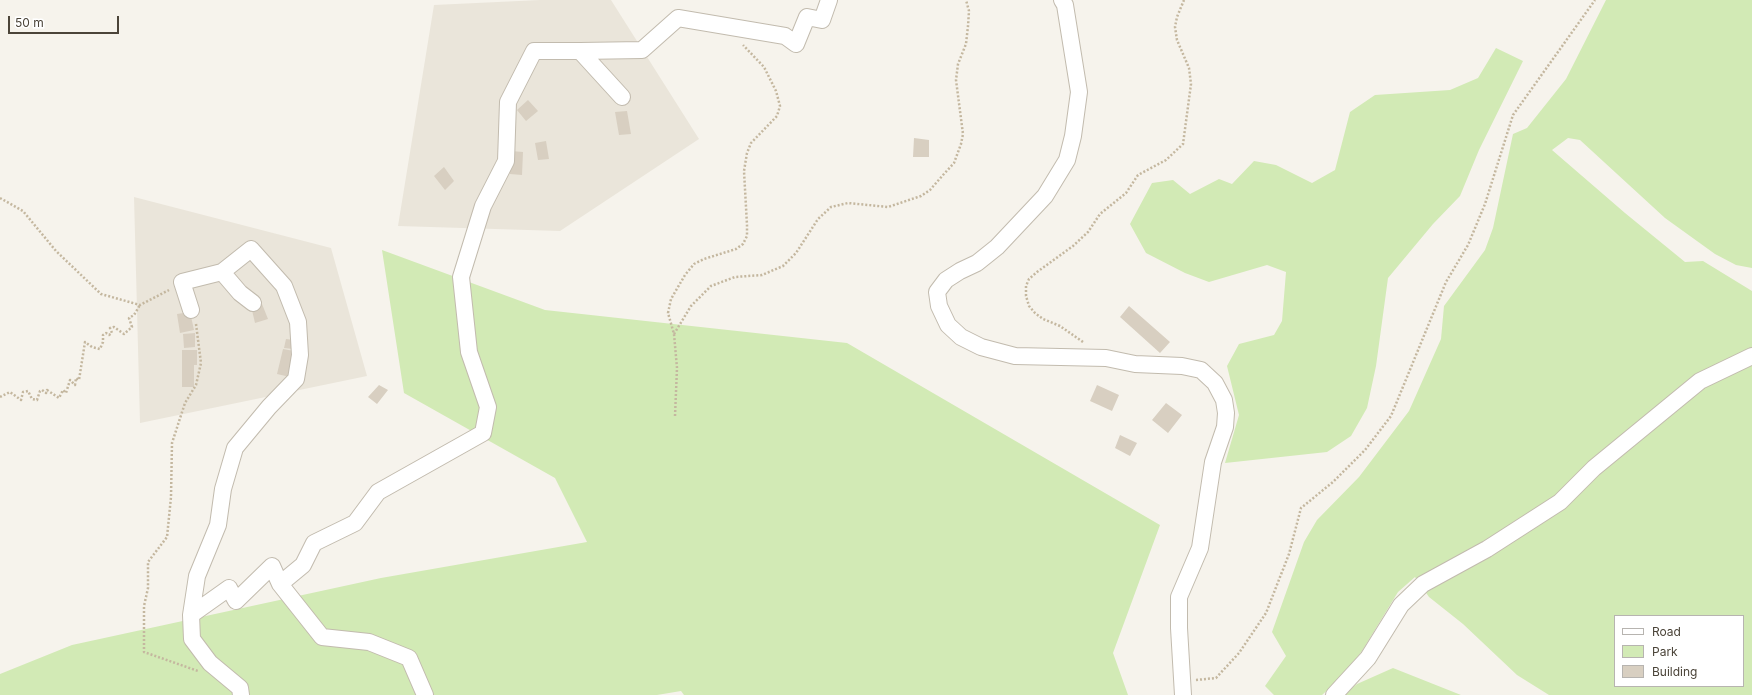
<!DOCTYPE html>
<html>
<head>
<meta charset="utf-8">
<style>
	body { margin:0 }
	#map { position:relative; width:1752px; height:695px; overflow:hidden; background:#f6f3ec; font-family:Inter,sans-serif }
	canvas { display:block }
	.legend { position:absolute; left:1614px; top:615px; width:130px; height:72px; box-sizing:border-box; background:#fff; border:1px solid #b7b4b0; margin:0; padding:5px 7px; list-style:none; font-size:12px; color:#4b4439 }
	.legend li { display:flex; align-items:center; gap:8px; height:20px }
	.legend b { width:20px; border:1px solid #b7b4b0 }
	.scale { position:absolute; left:8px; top:16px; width:111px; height:18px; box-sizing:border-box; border:2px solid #4b4439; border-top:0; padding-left:5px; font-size:12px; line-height:14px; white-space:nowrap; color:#4b4439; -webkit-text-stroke:3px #fff; paint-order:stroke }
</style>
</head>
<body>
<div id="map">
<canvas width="1752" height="695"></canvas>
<ul class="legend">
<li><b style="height:5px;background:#fff"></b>Road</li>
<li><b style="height:11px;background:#d2eab5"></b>Park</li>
<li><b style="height:11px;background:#d8cfc1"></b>Building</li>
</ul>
<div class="scale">50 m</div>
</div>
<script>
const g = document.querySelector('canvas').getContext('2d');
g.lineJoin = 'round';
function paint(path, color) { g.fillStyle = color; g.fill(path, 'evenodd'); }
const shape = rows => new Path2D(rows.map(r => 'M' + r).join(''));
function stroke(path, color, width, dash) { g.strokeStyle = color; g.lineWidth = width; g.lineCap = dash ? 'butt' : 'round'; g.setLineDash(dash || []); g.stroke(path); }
paint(shape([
	[540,0,611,0,699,139,560,231,398,226,434,5],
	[134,197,331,248,367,376,140,423]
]), '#eae5da');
paint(shape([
	[1606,0,1752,0,1752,268,1736,265,1715,254,1665,218,1580,140,1568,138,1552,150,1625,213,1685,262,1703,261,1752,291,1752,695,1549,695,1517,675,1463,624,1429,597,1415,577,1398,592,1362,651,1343,676,1322,695,1274,695,1265,686,1286,656,1272,632,1304,542,1317,520,1359,477,1409,411,1441,339,1444,306,1485,250,1493,228,1513,134,1527,128,1566,79],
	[1615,616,1743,616,1743,686,1615,686],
	[1496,48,1523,61,1479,150,1460,196,1433,224,1388,278,1376,366,1367,408,1351,436,1327,452,1225,463,1239,415,1227,366,1239,344,1274,335,1282,321,1286,272,1267,265,1209,282,1185,273,1146,253,1130,224,1152,183,1173,180,1190,194,1219,179,1232,184,1254,161,1276,165,1312,183,1335,170,1350,112,1375,95,1450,90,1478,78],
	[382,250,545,310,847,343,1160,525,1113,653,1128,695,684,695,681,691,657,695,0,695,0,674,72,645,381,578,587,542,555,478,404,393],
	[1393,668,1461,695,1343,695,1357,684]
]), '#d2eab5');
paint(shape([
	[528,100,538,111,526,121,517,110],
	[627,111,631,134,619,135,615,112],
	[914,138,929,140,929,157,913,157],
	[546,141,549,159,538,160,535,143],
	[511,151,523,152,522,175,510,174],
	[444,167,454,181,445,190,434,176],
	[262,304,268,319,255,323,251,306],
	[1129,306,1170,342,1160,353,1120,317],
	[190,312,194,330,180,333,177,314],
	[195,333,195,347,184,348,183,334],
	[286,339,294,340,293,349,284,348],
	[283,349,294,351,290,377,277,374],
	[182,350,197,350,197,365,194,365,194,387,182,387],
	[379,385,388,390,377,404,368,397],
	[1097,385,1119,395,1112,411,1090,401],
	[1166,403,1182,415,1168,433,1152,420],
	[1120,435,1137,443,1130,456,1115,448]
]), '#d8cfc1');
const minor = shape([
	[1062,0,1065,5,1079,92,1073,136,1067,160,1045,196,997,247,977,263,960,271,946,280,937,292,939,306,948,325,961,337,981,347,1015,356,1106,358,1135,364,1182,366,1201,370,1215,383,1224,400,1226,413,1225,427,1213,462,1200,548,1179,597,1179,628,1183,695],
	[580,51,642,50,678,18,785,36,796,44,807,17,822,20,829,0],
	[222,272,251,249,284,286,298,322,300,355,296,379,269,407,235,448,223,489,218,525,197,576,191,615,192,639,210,663,240,688,241,695],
	[191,310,182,282,222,272,240,293,253,303],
	[280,584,303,565,314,543,355,523,378,492,483,433,488,407,469,352,461,277,483,206,506,161,508,102,534,51,580,51,622,97],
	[191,615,229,588,236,601,272,566,280,584,322,637,369,642,409,658,425,695],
	[1334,695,1368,658,1401,605,1423,584,1487,549,1560,502,1594,468,1700,381,1752,356]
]);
stroke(minor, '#c2bbae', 18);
stroke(shape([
	[0,198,23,211,56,251,101,294,140,305,169,290],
	[196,324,201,363,196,385,185,403,172,443,171,497,167,537,148,562,148,588,144,606,144,652,198,671],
	[674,334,691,306,711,286,735,277,762,275,783,266,796,253,818,219,831,207,848,203,888,207,921,196,930,190,943,175,954,163,961,144,963,134,956,80,958,64,966,44,968,26,969,11,966,0],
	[1083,342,1060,326,1043,319,1035,313,1029,306,1026,296,1026,286,1029,279,1037,272,1073,246,1088,232,1100,214,1126,193,1138,175,1166,160,1183,144,1191,84,1189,68,1177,40,1175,27,1177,17,1184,0],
	[0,397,10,392,21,400,23,392,28,391,32,399,37,400,40,391,42,390,46,393,47,390,59,398,63,390,66,393,70,380,75,385,76,378,79,380,85,342,92,347,100,349,103,342,103,335,106,333,109,335,112,333,110,328,114,327,124,334,132,327,129,318,134,315,140,305],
	[675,416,677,368,674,334,668,313,671,299,685,275,694,264,704,259,736,249,743,244,747,236,747,225,744,171,747,153,751,143,777,116,780,106,776,91,764,67,743,45],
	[1196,680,1216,678,1239,653,1266,613,1289,554,1301,508,1333,482,1365,450,1391,416,1446,282,1468,245,1485,204,1513,115,1595,0]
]), '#c4b79f', 2.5, [2, 2]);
stroke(minor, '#fff', 16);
</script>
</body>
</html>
